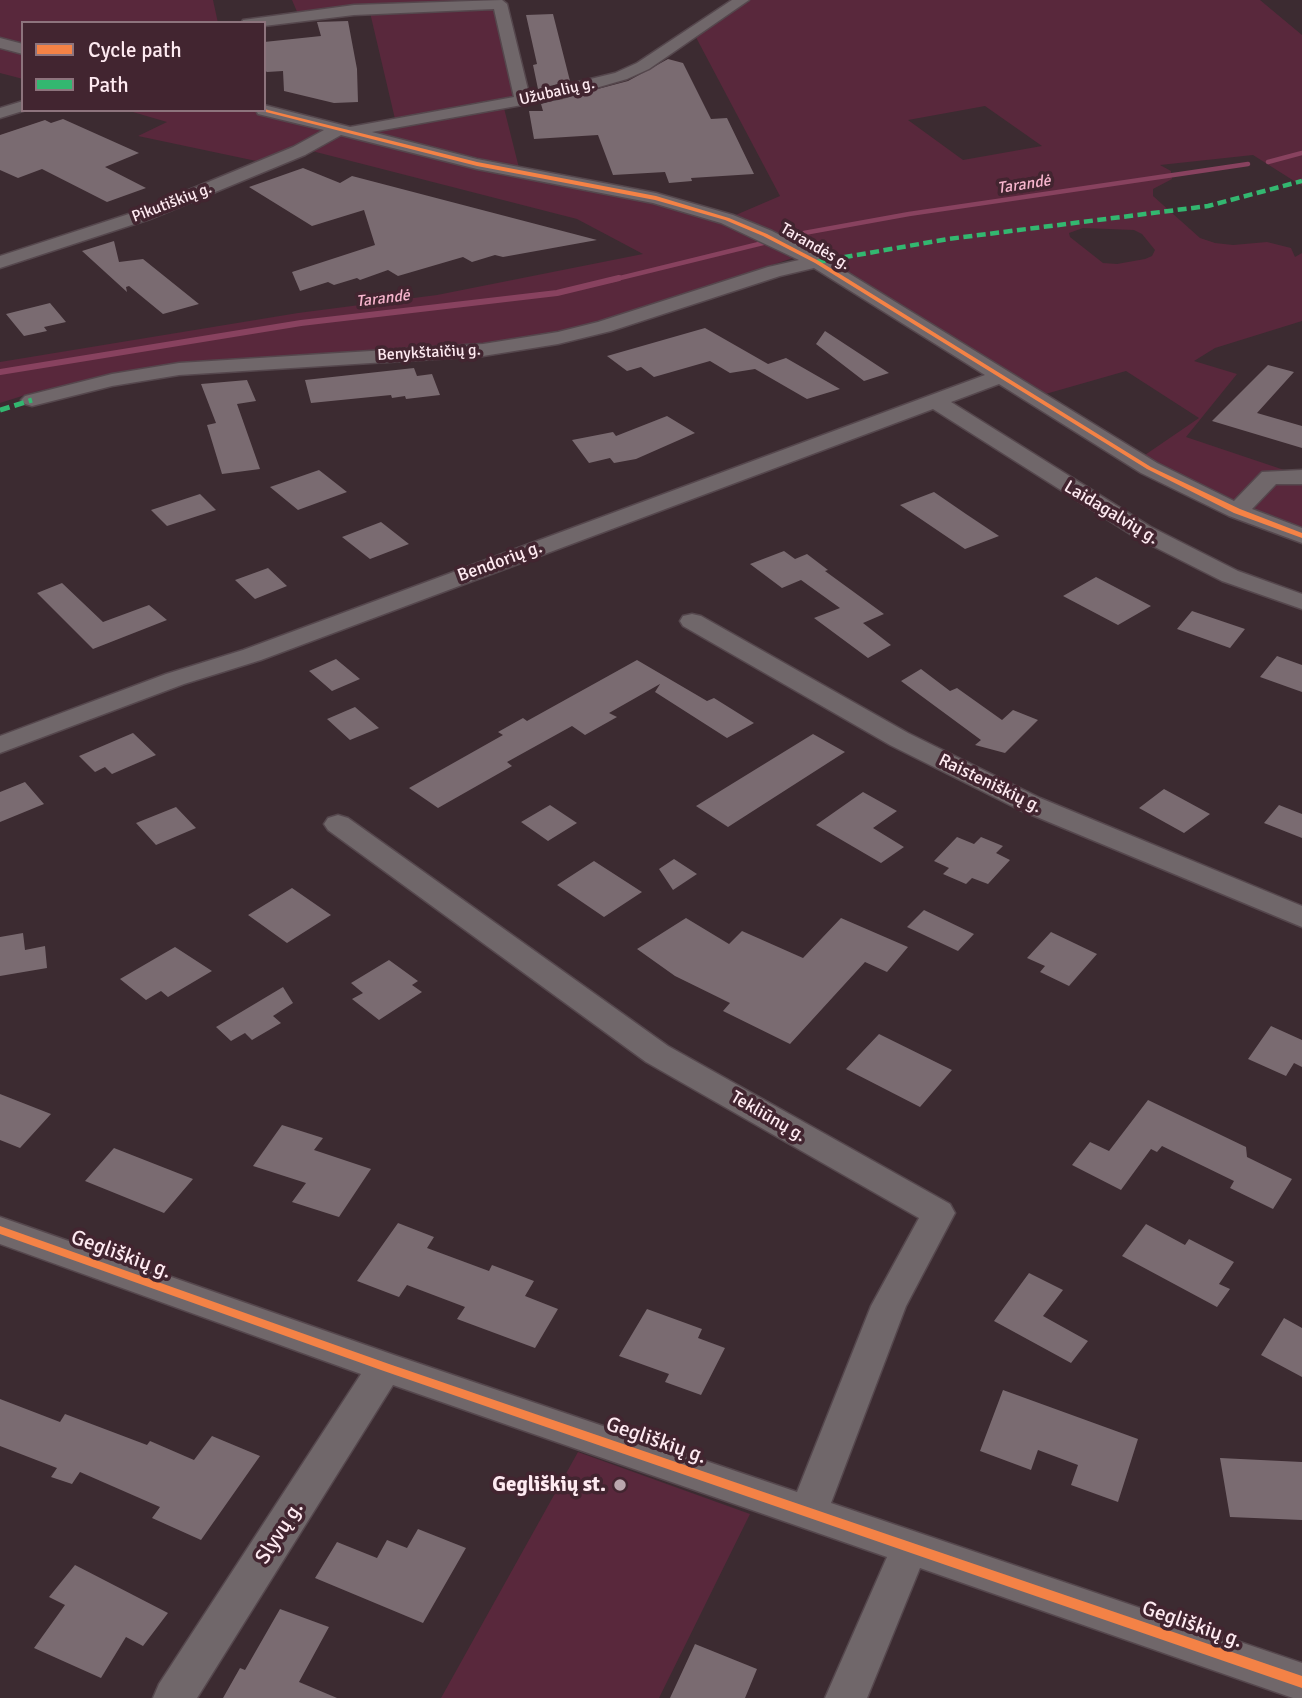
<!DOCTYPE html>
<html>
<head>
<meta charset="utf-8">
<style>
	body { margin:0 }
	#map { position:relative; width:1302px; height:1698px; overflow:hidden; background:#3c2b31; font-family:Signika,sans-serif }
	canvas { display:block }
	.legend { position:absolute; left:21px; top:21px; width:245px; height:91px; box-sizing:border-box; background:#422530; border:2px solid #8d747d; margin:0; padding:9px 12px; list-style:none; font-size:21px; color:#feeaf1 }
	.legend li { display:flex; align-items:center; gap:14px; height:35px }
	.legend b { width:35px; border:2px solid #8d747d }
</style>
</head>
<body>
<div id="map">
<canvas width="1302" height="1698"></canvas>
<ul class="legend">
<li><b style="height:9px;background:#f48246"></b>Cycle path</li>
<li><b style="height:9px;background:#33b770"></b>Path</li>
</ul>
</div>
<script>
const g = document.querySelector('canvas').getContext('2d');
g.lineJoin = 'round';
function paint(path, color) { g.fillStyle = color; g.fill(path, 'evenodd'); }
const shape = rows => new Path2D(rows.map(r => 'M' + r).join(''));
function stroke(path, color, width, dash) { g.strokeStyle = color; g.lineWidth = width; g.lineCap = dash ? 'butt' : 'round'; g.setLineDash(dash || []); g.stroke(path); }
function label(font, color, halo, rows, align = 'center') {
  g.font = font + ' Signika,sans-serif'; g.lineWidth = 7; g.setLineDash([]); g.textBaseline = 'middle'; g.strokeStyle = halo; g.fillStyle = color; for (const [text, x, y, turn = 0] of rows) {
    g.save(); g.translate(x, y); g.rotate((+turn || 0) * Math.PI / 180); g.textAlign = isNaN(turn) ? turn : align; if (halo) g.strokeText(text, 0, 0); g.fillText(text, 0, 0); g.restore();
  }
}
paint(shape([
	[0,0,213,0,218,23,23,23,23,46,0,40],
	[292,0,494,0,515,97,502,100,519,168,351,127,395,119,368,4,298,14],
	[736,0,1260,0,1302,35,1302,186,1253,155,1160,165,1171,171,1172,179,1153,189,1153,196,1200,238,1215,243,1233,245,1267,242,1291,248,1295,257,1302,253,1302,321,1215,348,1194,361,1237,374,1186,437,1302,476,1302,530,1209,492,1142,457,1199,418,1126,371,1042,395,731,217,780,196,690,26],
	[985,106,1042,146,963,160,908,120],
	[1083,228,1134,230,1142,234,1155,250,1152,256,1145,259,1117,264,1103,263,1070,237,1069,233],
	[0,47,23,53,23,79,0,73],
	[126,110,253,110,316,126,322,133,261,162,138,136,167,122],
	[339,135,349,135,468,167,621,192,730,225,789,253,793,258,569,333,476,346,270,357,194,364,38,391,0,403,0,362,298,313,437,295,643,254,577,219,312,151],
	[578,1452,750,1514,659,1698,441,1698]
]), '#59283c');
stroke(shape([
	[1268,162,1302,153],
	[804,233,909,214,1248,164],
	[612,280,767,242]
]), '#88425f', 4.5);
stroke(shape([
	[0,372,301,323,557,293,619,278]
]), '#88425f', 6);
paint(shape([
	[553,14,570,81,538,89,533,65,537,64,526,15],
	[348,21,357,69,358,102,334,103,284,91,283,71,267,72,264,70,264,42,321,36,317,22],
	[668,59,683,63,711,119,727,118,754,174,691,178,692,181,669,183,665,172,613,175,598,135,534,139,529,111,543,111,541,104,628,81],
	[63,119,139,153,105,167,146,188,107,202,42,169,18,178,0,170,0,135,45,120,51,123],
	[303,168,340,183,352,176,597,240,503,257,495,255,472,262,463,257,398,276,388,270,360,280,357,278,334,285,328,282,300,291,292,272,375,245,364,210,312,226,249,187],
	[114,241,119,262,143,259,199,304,163,314,129,286,126,287,127,292,82,251],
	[50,303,66,322,44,327,47,331,24,336,6,314],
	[705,328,768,364,786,358,840,389,807,399,755,369,730,373,710,361,654,377,641,367,627,371,607,356],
	[825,331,889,373,864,381,816,344],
	[1268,365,1294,372,1257,413,1302,426,1302,448,1212,421],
	[414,368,417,376,432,374,440,395,406,399,405,396,392,398,391,395,311,403,305,380],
	[247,380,256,401,237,404,260,469,222,474,207,425,216,423,201,384],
	[667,416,695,433,636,459,614,463,610,458,589,463,572,440,613,432,616,436],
	[319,470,347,492,298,510,270,487],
	[934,492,966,514,999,536,965,549,900,505],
	[200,494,216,510,167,526,151,510],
	[381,522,409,544,370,559,342,537],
	[784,551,795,559,807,554,828,570,825,571,884,614,863,623,891,645,868,658,814,618,840,608,801,580,782,588,750,564],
	[268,568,287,586,255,599,235,580],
	[1096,577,1151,606,1118,625,1063,596],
	[62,583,103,622,149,605,167,620,93,649,37,593],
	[1192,611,1245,629,1230,648,1177,629],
	[1277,656,1302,665,1302,692,1260,677],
	[336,659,360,679,332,691,309,671],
	[637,660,707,701,714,698,754,723,727,738,655,692,660,684,609,713,617,717,585,735,572,726,507,762,512,766,438,808,409,788,503,735,498,732,523,718,527,721],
	[921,669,950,691,957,688,1002,720,1013,710,1038,720,1005,753,975,745,981,740,901,681],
	[355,707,379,728,350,740,327,719],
	[133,733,156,755,112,774,105,767,95,772,79,756],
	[813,734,845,752,728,827,696,806],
	[25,782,44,804,0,822,0,792],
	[1164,789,1210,814,1184,833,1139,808],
	[863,792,897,811,873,828,904,847,881,863,816,825],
	[550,805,577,823,548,841,521,822],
	[1279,805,1302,814,1302,838,1264,823],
	[176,807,196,828,156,845,136,823],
	[957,837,974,844,981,837,1003,846,996,853,1010,860,988,884,972,878,966,884,943,874,949,868,934,861],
	[674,859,697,874,673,890,659,869],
	[594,861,642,892,604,917,557,885],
	[292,888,331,915,287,943,248,915],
	[924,910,974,934,958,951,907,927],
	[686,918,729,944,742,931,803,958,841,918,908,947,887,972,865,962,790,1044,723,1011,730,1003,675,976,637,949],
	[1051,932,1097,954,1069,986,1040,972,1045,966,1027,958],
	[23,933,25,950,45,946,47,968,0,976,0,937],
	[175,947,212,971,168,997,161,991,146,1000,120,979],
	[389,960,418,981,412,985,422,992,379,1020,352,999,363,993,351,983],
	[283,987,293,1003,273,1016,281,1023,252,1040,245,1033,231,1041,216,1027],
	[1271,1026,1302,1040,1302,1067,1294,1063,1286,1076,1248,1059],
	[879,1034,952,1070,920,1107,846,1069],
	[0,1094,51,1114,20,1148,0,1140],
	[1148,1100,1246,1147,1247,1157,1292,1179,1273,1209,1230,1188,1234,1181,1162,1146,1157,1152,1151,1149,1121,1190,1072,1165,1090,1142,1109,1151],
	[282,1125,323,1138,314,1150,371,1169,339,1217,292,1202,306,1183,253,1166],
	[114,1148,193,1179,164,1213,85,1181],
	[398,1223,434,1237,427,1248,489,1271,492,1265,534,1281,525,1296,558,1309,535,1348,457,1319,465,1307,407,1285,399,1297,357,1281],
	[1146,1224,1185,1245,1189,1239,1234,1262,1219,1284,1230,1289,1217,1307,1122,1256],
	[1029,1273,1063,1290,1043,1316,1088,1341,1071,1363,994,1321],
	[647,1309,702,1329,698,1338,725,1348,701,1395,665,1382,669,1374,619,1356],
	[1284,1318,1302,1328,1302,1377,1261,1355],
	[1003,1390,1138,1439,1118,1502,1071,1485,1078,1465,1038,1450,1031,1470,980,1451],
	[0,1399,60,1422,65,1414,147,1445,150,1441,194,1460,212,1436,260,1456,201,1540,152,1518,160,1507,80,1472,72,1484,51,1477,57,1468,0,1446],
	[1220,1458,1302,1462,1302,1520,1230,1517],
	[418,1529,466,1548,423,1623,315,1578,337,1542,377,1558,387,1540,407,1548],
	[75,1565,168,1613,143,1646,126,1637,101,1678,34,1648,65,1605,49,1597],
	[280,1609,329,1627,299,1682,337,1698,223,1698,240,1668,245,1670],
	[695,1644,757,1669,745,1698,670,1698]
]), '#7a6b71');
const street = shape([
	[502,0,507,4,529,94,615,73,637,63,732,0,749,0,649,69,627,79,561,98,372,132,477,159,656,193,733,215,772,231,824,258,1157,463,1234,501,1262,472,1302,470,1302,484,1276,484,1252,509,1302,528,1302,543,1229,516,1141,473,999,384,951,402,1151,527,1238,571,1302,594,1302,609,1222,581,1135,537,933,409,261,660,184,684,0,753,0,736,166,674,243,650,985,375,814,268,780,276,611,331,558,344,483,356,179,375,112,386,32,406,25,404,21,400,25,396,112,374,179,363,483,344,558,332,598,322,768,267,799,260,721,223,653,203,477,169,341,135,305,155,150,219,0,268,0,256,138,211,293,147,324,130,258,114,256,110,264,110,264,105,350,127,514,97,494,9,354,15,264,26,264,23,241,23,243,20,354,5,502,0],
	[0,38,23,44,23,54,0,48,0,38],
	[23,101,23,110,26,110,0,118,0,108,23,101],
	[692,614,701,616,908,733,1040,798,1302,906,1302,927,1020,810,890,745,683,626,680,621,683,616,692,614],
	[338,815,348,818,668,1046,950,1204,955,1213,906,1306,831,1503,1302,1663,1302,1698,1293,1698,920,1568,867,1698,825,1698,887,1557,393,1385,197,1698,153,1698,159,1684,361,1374,0,1244,0,1217,394,1355,797,1492,871,1306,919,1218,646,1062,328,830,324,824,328,818,338,815]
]);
stroke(street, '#55474d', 3);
paint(street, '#70676a');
stroke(shape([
	[817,262,948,239,1208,206,1302,181]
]), '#33b770', 4.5, [9, 4.5]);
stroke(shape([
	[0,410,32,400]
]), '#33b770', 5, [10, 5]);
paint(shape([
	[264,109,477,162,656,196,729,218,767,234,819,261,1151,467,1240,509,1302,533,1302,538,1234,513,1147,469,815,263,763,236,725,220,655,200,477,166,262,111,264,109],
	[0,1226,389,1364,1302,1676,1302,1688,381,1370,0,1234,0,1226]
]), '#f48246');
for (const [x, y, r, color] of [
	[620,1485,7,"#baa7ae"]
]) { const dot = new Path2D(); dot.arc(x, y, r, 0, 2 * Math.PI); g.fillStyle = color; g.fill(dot); stroke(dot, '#422530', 2.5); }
label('16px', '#feeaf1', '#422530', [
	["Užubalių g.",557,92,-13],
	["Pikutiškių g.",172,203,-21],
	["Tarandės g.",815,247,30],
	["Benykštaičių g.",429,353,-3]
]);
label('italic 16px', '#f7b5cd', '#422530', [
	["Tarandė",1024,185,-9],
	["Tarandė",383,299,-7]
]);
label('18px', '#feeaf1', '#422530', [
	["Laidagalvių g.",1111,513,31],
	["Bendorių g.",500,562,-20],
	["Raisteniškių g.",990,784,26],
	["Tekliūnų g.",768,1117,30]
]);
label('21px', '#feeaf1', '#422530', [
	["Gegliškių g.",121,1255,20],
	["Gegliškių g.",656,1441,19],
	["Slyvų g.",280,1533,-57],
	["Gegliškių g.",1192,1625,19]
]);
label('bold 21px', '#feeaf1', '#422530', [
	["Gegliškių st.",606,1485]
], 'right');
</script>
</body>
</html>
